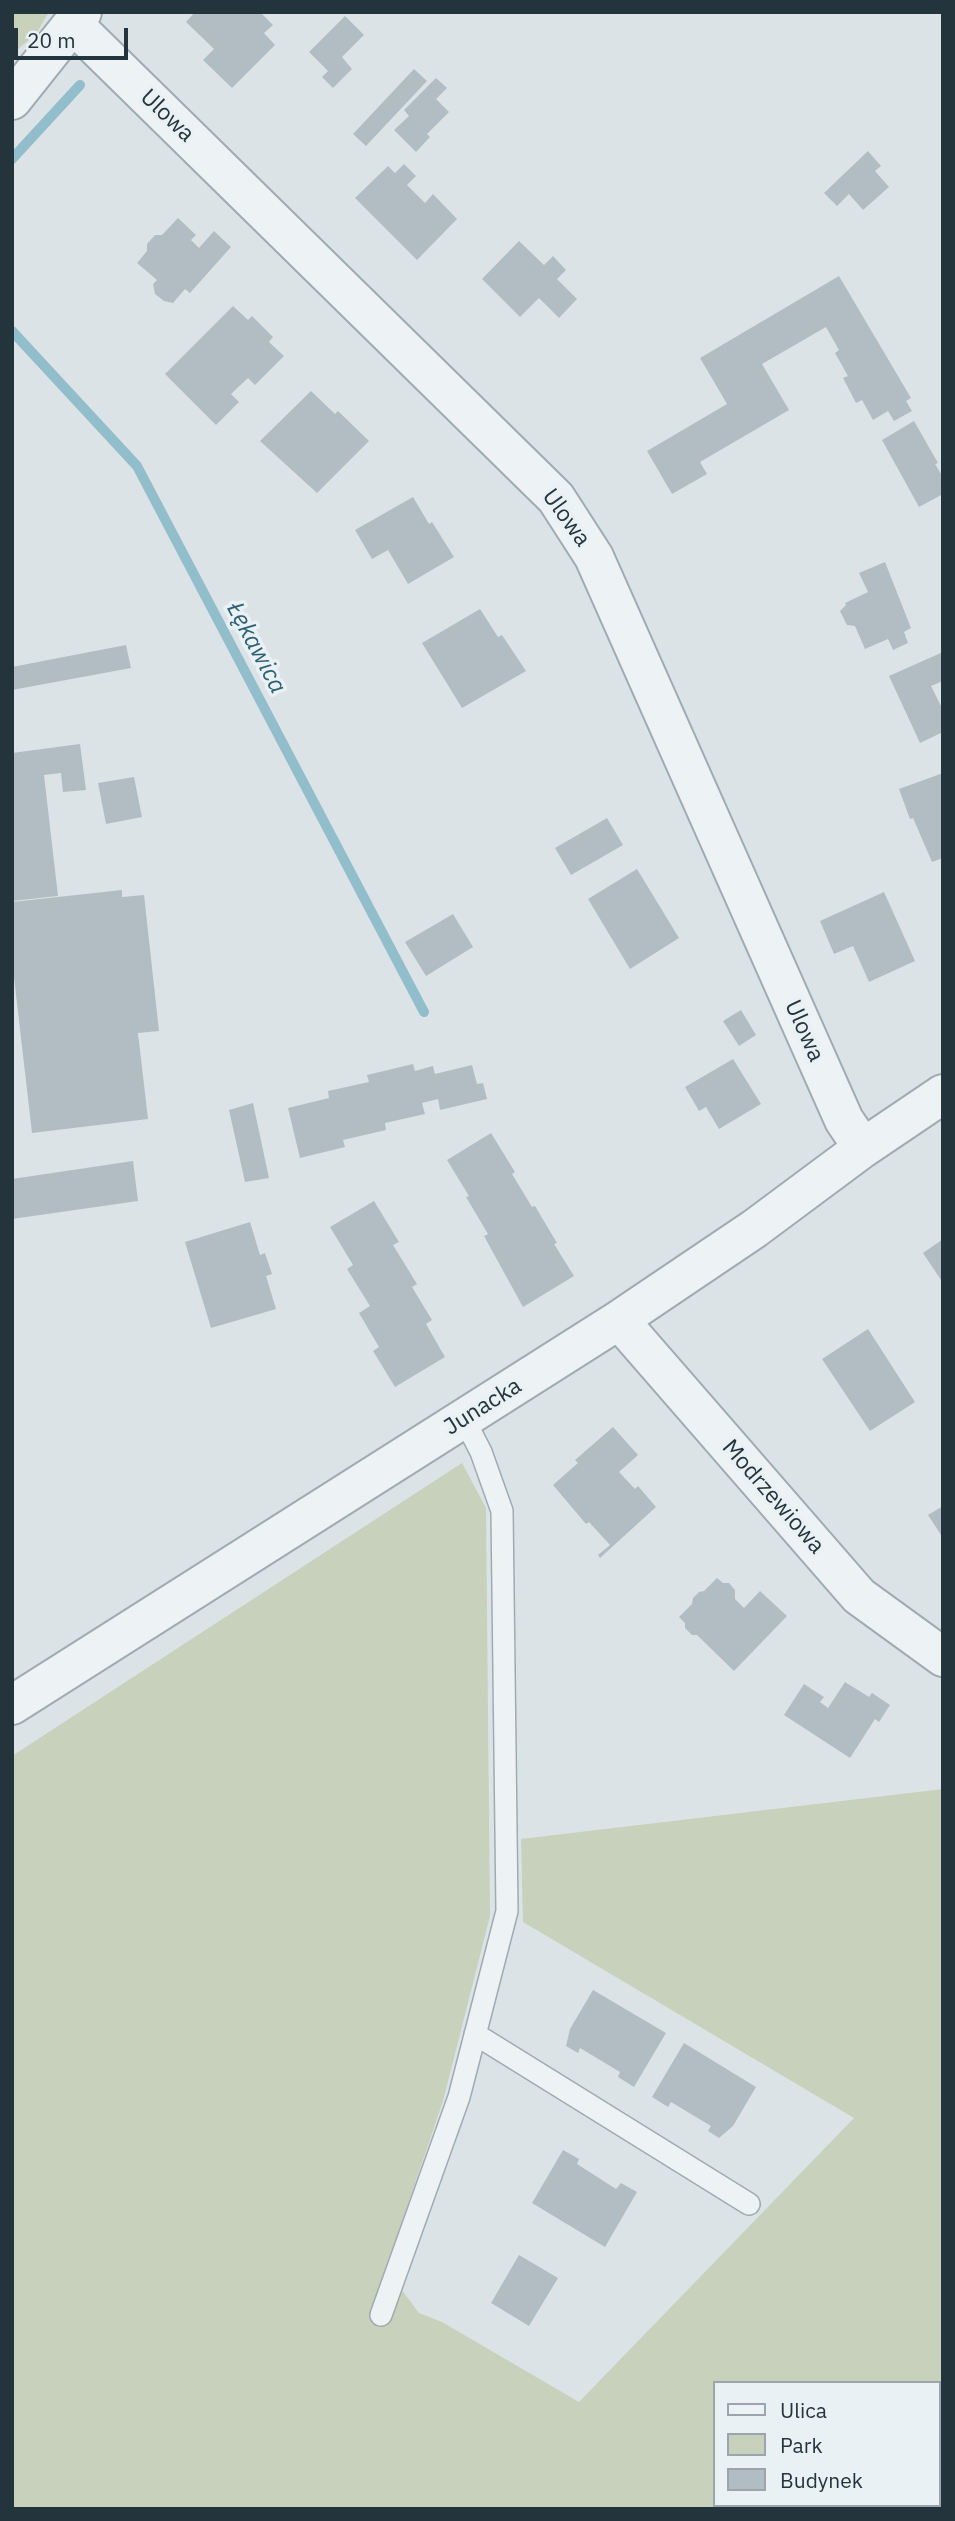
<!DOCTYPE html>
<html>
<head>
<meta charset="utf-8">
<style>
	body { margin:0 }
	#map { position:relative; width:955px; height:2521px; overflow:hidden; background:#dbe3e6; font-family:"IBM Plex Sans",sans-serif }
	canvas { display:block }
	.frame { position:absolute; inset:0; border:14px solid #24343d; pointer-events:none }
	.legend { position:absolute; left:713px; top:2381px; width:228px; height:126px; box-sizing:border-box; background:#eaf1f4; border:2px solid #9ba5ab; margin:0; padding:9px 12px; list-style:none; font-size:21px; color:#24343d }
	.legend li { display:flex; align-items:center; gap:14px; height:35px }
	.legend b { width:35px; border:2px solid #9ba5ab }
	.scale { position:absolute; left:14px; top:28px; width:114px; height:32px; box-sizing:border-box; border:4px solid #24343d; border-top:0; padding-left:9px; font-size:21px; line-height:24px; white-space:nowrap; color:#24343d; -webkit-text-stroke:5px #eaf1f4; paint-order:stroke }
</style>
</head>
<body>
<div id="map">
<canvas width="955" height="2521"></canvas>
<div class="frame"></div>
<ul class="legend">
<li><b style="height:9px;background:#edf2f5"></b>Ulica</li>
<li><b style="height:19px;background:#c7d1bb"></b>Park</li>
<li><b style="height:19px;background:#b2bdc3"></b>Budynek</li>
</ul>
<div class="scale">20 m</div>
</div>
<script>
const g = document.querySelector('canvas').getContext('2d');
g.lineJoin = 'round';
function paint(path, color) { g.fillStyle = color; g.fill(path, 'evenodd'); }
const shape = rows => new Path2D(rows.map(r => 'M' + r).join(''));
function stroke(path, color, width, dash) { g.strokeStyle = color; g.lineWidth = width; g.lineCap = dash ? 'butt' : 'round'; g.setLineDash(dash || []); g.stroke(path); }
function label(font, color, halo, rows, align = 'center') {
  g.font = font + ' "IBM Plex Sans",sans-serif'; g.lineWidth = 7; g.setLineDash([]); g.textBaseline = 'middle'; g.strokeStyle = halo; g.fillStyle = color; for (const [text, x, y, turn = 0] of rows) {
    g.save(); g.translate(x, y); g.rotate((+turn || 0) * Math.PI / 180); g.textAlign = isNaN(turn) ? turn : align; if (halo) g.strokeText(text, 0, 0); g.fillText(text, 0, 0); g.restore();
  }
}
paint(shape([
	[12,12,49,12,36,34,12,54],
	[462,1463,486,1508,490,1916,443,2101,386,2269,419,2313,442,2322,579,2402,854,2118,523,1922,521,1839,943,1789,943,2509,12,2509,12,1756],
	[715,2383,939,2383,939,2505,715,2505]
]), '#c7d1bb');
stroke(shape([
	[12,159,80,85],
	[12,331,137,466,424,1012]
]), '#92bdca', 10);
paint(shape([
	[195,12,260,12,273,25,264,33,275,45,232,88,203,60,214,49,186,22],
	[345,16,364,35,342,57,352,69,333,88,322,77,328,71,309,52],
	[414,69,427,81,366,146,353,134],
	[436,78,447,88,436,99,449,112,427,134,430,137,416,152,394,130,409,116,404,110],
	[868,151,881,166,875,171,889,187,863,210,849,194,837,206,824,193],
	[404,164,416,176,407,185,425,203,433,194,457,219,417,260,355,198,388,166,395,173],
	[178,218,196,235,191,240,199,248,214,231,231,247,190,293,185,289,173,303,164,301,155,294,153,284,157,280,137,263,147,251,147,244,155,235,162,235],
	[519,241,544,265,553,256,566,270,557,279,577,299,559,318,539,298,520,317,482,279],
	[839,276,911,398,906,401,912,411,894,421,888,411,873,420,862,400,856,403,843,378,848,376,835,353,839,350,826,327,762,364,789,410,700,462,707,474,672,494,647,451,727,404,700,358],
	[233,306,248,320,252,316,273,337,269,342,284,356,255,385,248,378,231,394,239,402,216,425,165,374],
	[311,391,335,414,338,411,369,441,317,493,260,441],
	[914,421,938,463,935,464,943,477,943,494,919,507,882,440],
	[413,497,429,524,432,522,454,557,408,584,388,550,372,559,355,530],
	[885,562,911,628,904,632,908,643,893,650,888,639,865,649,855,626,847,625,840,611,846,605,845,603,868,592,859,573],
	[480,609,498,637,502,635,526,671,462,708,422,643],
	[126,645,131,668,12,690,12,667],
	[943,652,943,681,931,686,943,710,943,732,920,743,889,676],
	[80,744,86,790,63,792,61,773,44,775,58,896,12,901,12,753],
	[943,773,943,858,932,862,913,818,910,819,899,789],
	[134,777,142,817,106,824,98,783],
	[607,818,623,845,571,875,555,848],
	[637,869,679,938,630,969,588,899],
	[122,890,122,897,144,895,159,1031,138,1033,148,1119,32,1133,12,960,12,902],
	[884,892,915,961,869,982,853,946,834,954,820,921],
	[453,914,473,947,426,976,405,942],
	[741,1010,756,1035,739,1046,723,1021],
	[733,1059,761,1104,719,1129,706,1107,699,1111,685,1087],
	[413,1064,415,1071,433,1066,435,1074,472,1065,477,1084,483,1083,487,1099,440,1110,438,1099,422,1103,425,1114,385,1123,386,1130,343,1140,345,1147,300,1158,288,1108,329,1098,328,1091,369,1082,367,1075],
	[253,1103,269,1178,245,1182,229,1110],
	[491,1133,515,1172,512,1174,532,1207,535,1206,557,1243,554,1244,574,1276,523,1307,484,1236,488,1234,466,1197,469,1196,447,1160],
	[133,1161,138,1201,12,1219,12,1179],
	[374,1201,399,1242,393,1245,417,1284,412,1287,432,1320,426,1324,445,1357,395,1387,373,1351,379,1347,359,1313,370,1306,347,1269,353,1265,330,1227],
	[250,1222,260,1255,265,1253,272,1274,266,1276,276,1309,211,1328,185,1242],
	[943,1239,943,1283,923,1253],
	[868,1329,915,1402,870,1431,822,1359],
	[613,1427,638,1455,619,1472,635,1489,638,1486,656,1507,600,1558,598,1555,610,1545,589,1522,586,1524,553,1485,578,1463,575,1460],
	[943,1506,943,1538,928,1515],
	[717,1578,723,1583,729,1583,735,1590,735,1599,744,1608,760,1591,787,1616,734,1671,697,1635,692,1635,685,1628,685,1623,679,1617,692,1604,693,1598,699,1592,704,1591],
	[845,1682,869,1697,872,1693,890,1705,879,1722,875,1719,850,1758,784,1715,804,1684,824,1697,820,1702,828,1708],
	[593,1990,666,2033,634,2087,618,2077,620,2072,580,2048,578,2053,566,2046,570,2029],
	[684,2043,756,2087,733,2126,719,2138,708,2131,711,2126,671,2102,668,2107,652,2097],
	[563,2150,579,2159,577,2164,616,2189,621,2183,637,2192,605,2247,532,2203],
	[519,2255,558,2278,529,2326,491,2303]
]), '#b2bdc3');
const service = shape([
	[475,2034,749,2204],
	[381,2315,459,2097,507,1911,502,1511,481,1452,464,1419]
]);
const minor = shape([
	[73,24,556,498,594,557,844,1120,863,1148],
	[619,1320,859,1596,943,1657],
	[12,1705,619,1320,754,1229,863,1148,943,1094]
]);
const tertiary = shape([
	[12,100,82,12]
]);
stroke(service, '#a0abb0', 24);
stroke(minor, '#a0abb0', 42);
stroke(tertiary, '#a0abb0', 42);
stroke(service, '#edf2f5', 21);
stroke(minor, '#edf2f5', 38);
stroke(tertiary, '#edf2f5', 38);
label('23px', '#24343d', '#eaf1f4', [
	["Ulowa",167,116,44],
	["Ulowa",566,518,54],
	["Ulowa",804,1031,66],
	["Junacka",483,1407,-32],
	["Modrzewiowa",773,1497,49]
]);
label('italic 24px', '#2c6073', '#eaf1f4', [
	["Łękawica",256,648,62]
]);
</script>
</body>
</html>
